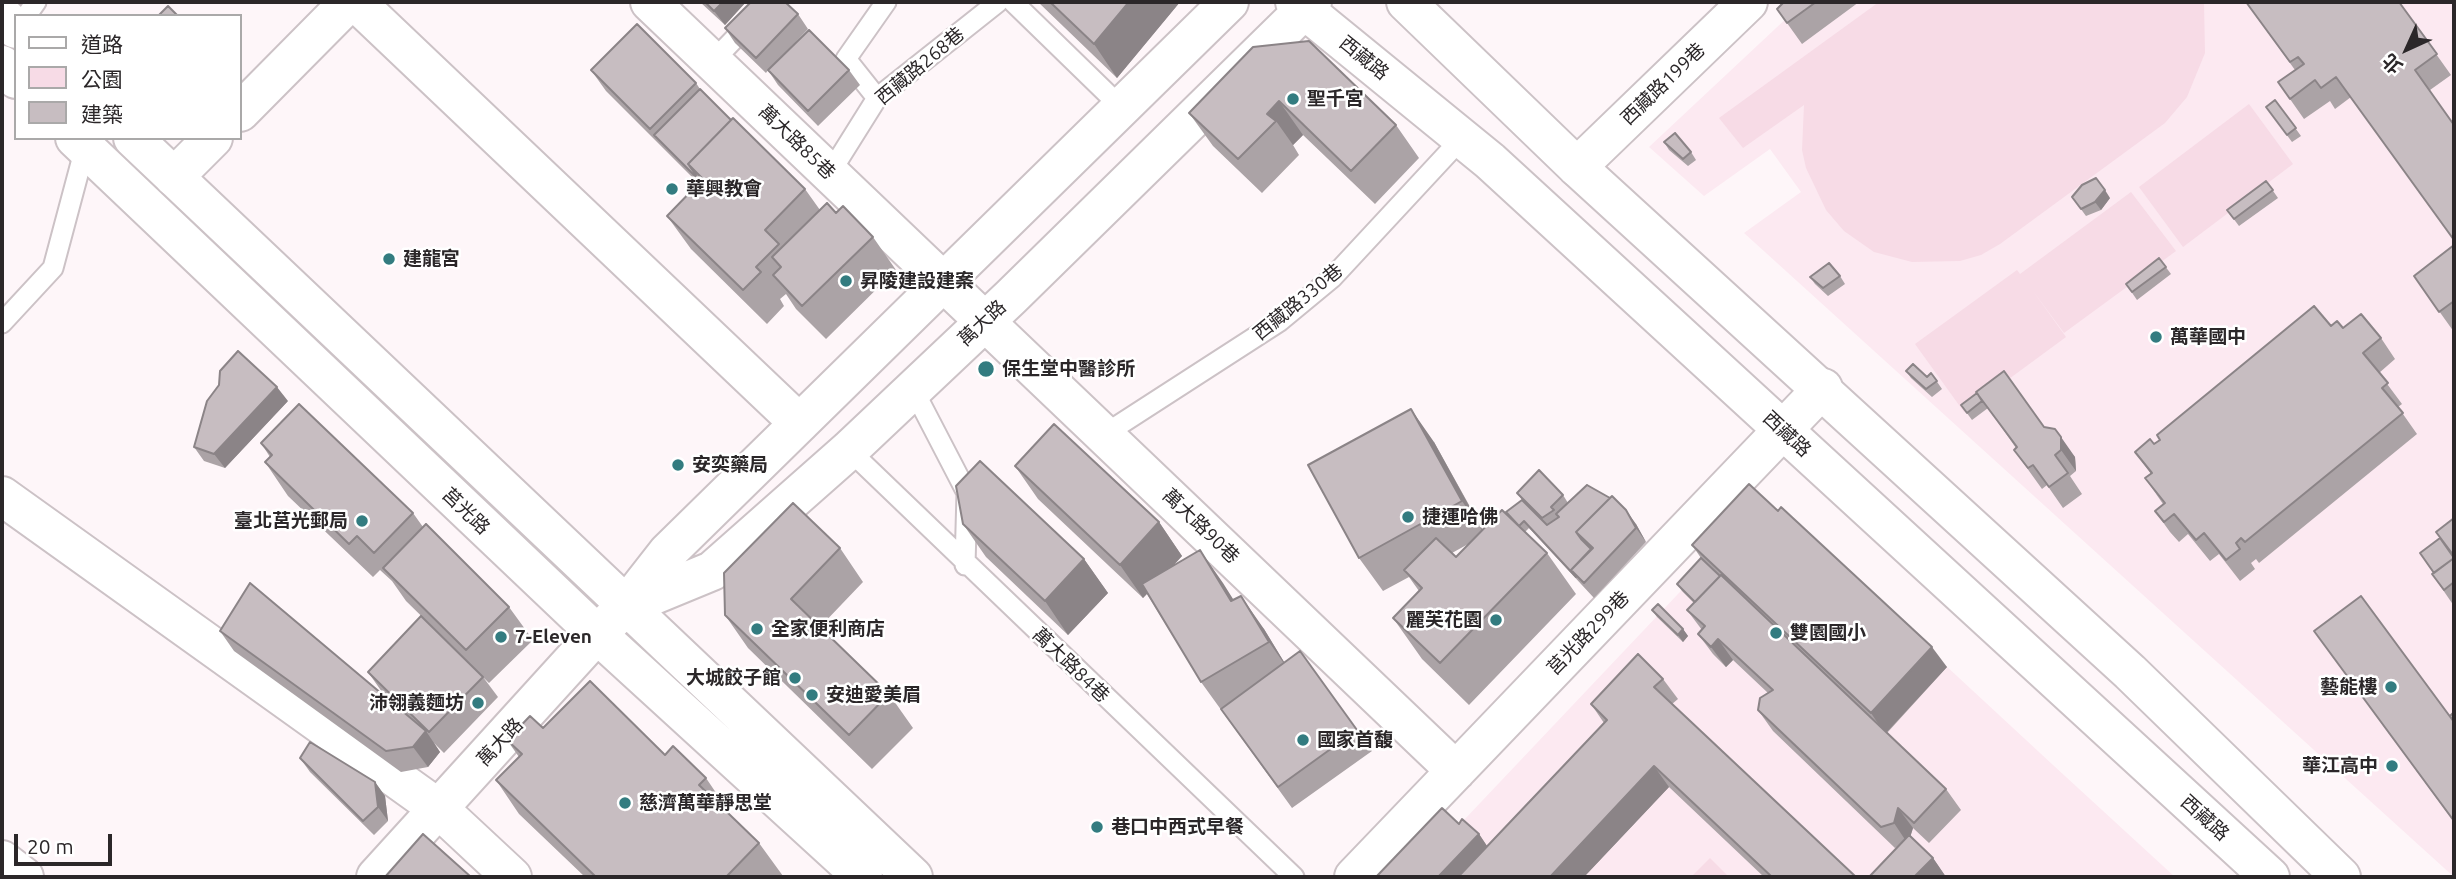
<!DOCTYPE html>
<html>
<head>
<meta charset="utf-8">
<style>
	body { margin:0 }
	#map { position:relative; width:2456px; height:879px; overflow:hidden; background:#fef6f9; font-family:Ubuntu,"Noto Sans TC",sans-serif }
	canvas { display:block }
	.frame { position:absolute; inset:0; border:4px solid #2b2729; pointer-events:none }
	.legend { position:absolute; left:14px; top:14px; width:228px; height:126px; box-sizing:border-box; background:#fff; border:2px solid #aaa9a9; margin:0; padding:9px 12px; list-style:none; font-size:21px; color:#2b2729 }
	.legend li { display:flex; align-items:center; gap:14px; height:35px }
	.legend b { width:35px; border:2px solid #aaa9a9 }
	.north { position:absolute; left:2372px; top:14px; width:70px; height:70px; -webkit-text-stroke:5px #fff; paint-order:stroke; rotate:225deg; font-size:19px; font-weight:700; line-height:28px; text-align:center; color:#2b2729 }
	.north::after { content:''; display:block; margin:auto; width:24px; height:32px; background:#2b2729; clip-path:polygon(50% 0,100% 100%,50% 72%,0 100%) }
	.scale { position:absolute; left:14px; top:834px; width:98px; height:32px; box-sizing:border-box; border:4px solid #2b2729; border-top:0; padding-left:9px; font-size:21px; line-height:24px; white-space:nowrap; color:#2b2729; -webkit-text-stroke:5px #fff; paint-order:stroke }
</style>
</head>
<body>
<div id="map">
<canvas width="2456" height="879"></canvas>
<div class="frame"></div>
<ul class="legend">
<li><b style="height:9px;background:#fff"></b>道路</li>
<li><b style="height:19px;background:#f7dbe6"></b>公園</li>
<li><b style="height:19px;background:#c7bdc1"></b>建築</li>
</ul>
<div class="north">北</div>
<div class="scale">20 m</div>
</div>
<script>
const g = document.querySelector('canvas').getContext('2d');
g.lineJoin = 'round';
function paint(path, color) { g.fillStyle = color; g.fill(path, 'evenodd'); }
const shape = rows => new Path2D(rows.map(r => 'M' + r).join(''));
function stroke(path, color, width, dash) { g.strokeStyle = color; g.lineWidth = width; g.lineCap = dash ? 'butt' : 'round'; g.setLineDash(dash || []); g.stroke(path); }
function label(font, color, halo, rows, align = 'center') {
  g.font = font + ' Ubuntu,"Noto Sans TC",sans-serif'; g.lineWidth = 5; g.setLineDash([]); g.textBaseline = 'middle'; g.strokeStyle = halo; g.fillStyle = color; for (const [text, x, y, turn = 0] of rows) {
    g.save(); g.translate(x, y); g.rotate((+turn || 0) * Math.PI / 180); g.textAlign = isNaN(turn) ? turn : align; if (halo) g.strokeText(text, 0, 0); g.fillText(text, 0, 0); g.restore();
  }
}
paint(shape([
	[1812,2,2454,2,2454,877,1744,233,1801,192,1770,149,1704,196,1649,147,1791,14],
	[1767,500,2053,765,2175,877,1410,877]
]), '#fce9f1');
paint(shape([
	[1879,2,2204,2,2205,53,2187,97,2165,123,2000,244,1981,255,1960,261,1912,262,1874,252,1844,231,1826,210,1806,168,1802,150,1804,105,1743,148,1719,118],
	[2249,104,2293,164,2183,247,2139,187],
	[2131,192,2176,251,2064,333,2033,291,2066,337,1964,412,1915,344,2017,270,2020,274],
	[1710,858,1729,877,1691,877]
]), '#f7dbe6');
const lane = shape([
	[1013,2,1121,107],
	[26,16,36,2],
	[713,61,770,2],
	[877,98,846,59,886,2],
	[830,173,877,98,998,2],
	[2,323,53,268,85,148],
	[913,389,967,493,965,565],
	[1105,434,1280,321,1332,278,1463,137],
	[849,450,1294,877]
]);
const street = shape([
	[356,2,799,423],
	[650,2,1456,771],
	[240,112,349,2],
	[1577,167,1748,2],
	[174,177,213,138],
	[2,496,439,809,512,877],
	[2,860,24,877],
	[1354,877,1823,388]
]);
const secondary = shape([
	[1295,2,1490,161,2270,877],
	[1406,2,1577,167,2130,672,2341,877],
	[2,15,16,29],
	[2,65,16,79],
	[75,138,597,634,863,877],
	[133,138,913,877],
	[627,606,712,571,849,450,1011,297,1312,2],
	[376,877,597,634,625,607,668,552,1229,2]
]);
stroke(lane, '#ccc2c6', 23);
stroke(street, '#ccc2c6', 42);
stroke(secondary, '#ccc2c6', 42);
stroke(lane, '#fff', 19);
stroke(street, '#fff', 38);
stroke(secondary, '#fff', 38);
paint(shape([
	[700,2,746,2,725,25],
	[1038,2,1180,2,1117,78],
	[1783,2,1859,2,1802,44,1777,9],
	[2246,2,2399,2,2451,75,2430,90,2351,97,2335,109,2330,101,2304,119,2278,82,2295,70],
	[798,14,808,29,770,69,849,70,860,85,818,126,778,85,768,70,766,73,735,43,725,28],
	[1253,47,1396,125,1419,158,1375,204,1303,135,1293,145,1299,155,1262,193,1213,146,1189,113],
	[591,70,696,83,700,89,731,120,805,189,820,210,836,213,873,237,896,270,826,339,796,309,786,294,780,299,784,306,767,324,691,249,667,216,699,184,606,91],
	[2275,100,2301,136,2292,142,2266,107],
	[1664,142,1691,152,1696,160,1688,166,1669,150],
	[2266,181,2278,198,2239,226,2227,210],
	[2072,197,2110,198,2101,210,2086,216],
	[2454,245,2454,332,2414,276],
	[2159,258,2171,274,2137,300,2126,284],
	[1840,276,1845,284,1828,296,1815,284,1810,277],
	[2331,326,2343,328,2381,338,2395,359,2379,373,2402,404,2398,407,2417,434,2259,563,2256,559,2251,563,2255,569,2240,581,2219,554,2210,561,2188,534,2179,542,2170,532,2155,511,2163,504,2145,478,2151,474,2135,452,2154,444],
	[1906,371,1927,377,1931,373,1942,389,1932,397,1911,378],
	[1977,393,2044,427,2075,457,2076,471,2070,476,2082,494,2063,508,2047,485,2042,489,2014,450,2016,448,1988,408,1972,420,1961,405],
	[288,401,225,468,204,461,194,447],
	[1434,442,1483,530,1508,516,1522,500,1517,493,1563,495,1568,503,1636,524,1646,542,1594,598,1529,528,1525,532,1547,553,1576,594,1469,705,1422,659,1393,618,1419,591,1409,577,1383,591,1359,558],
	[1470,543,1456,557,1452,553],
	[261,443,413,513,423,527,509,607,533,640,489,683,483,677,498,697,444,753,434,743,440,752,428,767,401,772,234,651,220,631,398,708,382,692,368,672,453,647,406,601,392,581,380,570,373,577,288,496,265,462,270,457],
	[1015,466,1159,522,1182,556,1174,565,1200,550,1233,600,1264,629,1284,662,1357,730,1372,751,1292,808,1201,682,1147,594,1143,598,1038,499],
	[2454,518,2454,606,2432,574,2434,573,2420,553,2440,538],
	[963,524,1084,559,1108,593,1068,635,986,557],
	[1692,545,1947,667,1887,733,1946,789,1961,810,1929,843,1913,828,1910,837,1933,858,1946,877,1869,877,1897,847,1895,848,1773,731,1758,710,1768,693,1733,660,1726,667,1713,654,1698,634,1702,630,1687,610,1694,603,1682,591,1677,584,1701,558],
	[840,548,863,582,820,627,889,694,913,728,872,769,748,648,725,615],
	[1652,610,1683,629,1688,636,1683,642,1657,617],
	[2314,631,2450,716,2454,712,2454,822],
	[1663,679,1678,699,1672,704,1856,877,1764,877,1669,787,1584,877,1376,877,1459,824,1479,834,1487,846,1604,723,1591,704],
	[543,728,665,755,706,778,729,812,728,813,759,843,783,876,585,877,519,814,496,780,519,757,507,740],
	[300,758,375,782,385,796,388,821,374,835,310,772]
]), '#aba3a6');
paint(shape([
	[723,2,746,2,725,25,714,11],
	[1129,2,1180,2,1117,78,1094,44],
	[1279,101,1303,135,1293,145,1276,121,1267,114],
	[2105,190,2110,198,2101,210,2095,202],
	[277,387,288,401,225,468,214,454],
	[1411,409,1434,442,1485,535,1462,501],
	[2061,437,2075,457,2076,471,2061,450],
	[1626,510,1636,524,1646,542,1636,528],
	[1159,522,1182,556,1143,598,1120,565],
	[1200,550,1223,583,1255,634,1231,601],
	[1084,559,1108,593,1068,635,1045,601],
	[1241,596,1264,629,1292,675,1269,642],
	[1683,629,1688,636,1683,642,1678,635],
	[1718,639,1733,660,1726,667,1711,647],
	[1932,647,1947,667,1885,734,1871,713],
	[426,731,440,752,428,767,413,747],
	[1654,766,1669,787,1584,877,1550,877],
	[375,782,385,796,388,821,378,807],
	[1898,808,1913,828,1908,844,1894,823],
	[1479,834,1493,855,1472,877,1438,877],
	[1933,858,1946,877,1914,877]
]), '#8b8487');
const building = shape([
	[705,2,723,2,714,11,705,2],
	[751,2,785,2,798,14,756,58,725,28,751,2],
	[1050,2,1129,2,1094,44,1050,2],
	[1784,2,1816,2,1787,23,1777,9,1784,2],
	[2246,2,2399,2,2437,54,2415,70,2454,125,2454,240,2336,77,2321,88,2315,80,2290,99,2278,82,2304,64,2298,57,2290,62,2246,2],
	[168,6,178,16,158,16,168,6],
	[637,24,696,83,650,129,591,70,637,24],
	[809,30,849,70,808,111,768,70,809,30],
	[1309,41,1396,125,1351,171,1279,101,1267,114,1276,121,1238,159,1189,113,1253,47,1309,41],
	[700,89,731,120,688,164,696,175,695,176,654,135,700,89],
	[2275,100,2296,128,2287,135,2266,107,2275,100],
	[733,118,805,189,765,230,779,244,756,267,761,272,743,290,667,216,703,179,688,164,733,118],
	[1675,133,1691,152,1683,159,1664,142,1675,133],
	[2096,178,2105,190,2095,202,2081,209,2072,197,2082,185,2096,178],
	[2266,181,2273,190,2234,219,2227,210,2266,181],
	[827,203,836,213,843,206,873,237,802,306,773,275,781,267,772,257,827,203],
	[2454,245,2454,301,2439,312,2414,276,2454,245],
	[2159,258,2166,267,2132,292,2126,284,2159,258],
	[1829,263,1840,276,1823,288,1810,277,1829,263],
	[2314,306,2331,326,2337,321,2343,328,2361,314,2381,338,2363,353,2388,383,2382,388,2403,413,2245,542,2241,538,2236,543,2240,549,2226,560,2204,533,2196,540,2174,514,2164,522,2155,511,2165,503,2145,478,2152,473,2135,452,2150,439,2154,444,2160,440,2157,435,2314,306],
	[238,351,277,387,214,454,194,447,207,401,219,385,220,371,238,351],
	[1913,364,1927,377,1931,373,1937,381,1926,389,1906,371,1913,364],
	[2004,371,2044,427,2055,429,2061,437,2061,450,2055,455,2068,473,2049,487,2033,465,2028,468,2014,450,2017,447,1976,392,2004,371],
	[1977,393,1982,401,1967,413,1961,405,1977,393],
	[299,404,413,513,374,553,357,536,349,544,265,462,272,455,261,443,299,404],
	[1411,409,1462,501,1359,558,1308,465,1411,409],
	[1054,424,1159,522,1120,565,1015,466,1054,424],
	[980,461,1084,559,1045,601,963,524,956,486,980,461],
	[1539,470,1563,495,1551,507,1554,510,1542,518,1517,493,1539,470],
	[1749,484,1778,511,1781,507,1932,647,1871,713,1692,545,1749,484],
	[1587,485,1610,498,1576,532,1581,539,1591,549,1571,570,1576,577,1524,521,1519,526,1506,512,1522,500,1547,525,1559,517,1556,514,1587,485],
	[1612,496,1626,510,1636,528,1584,583,1571,570,1593,548,1576,532,1612,496],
	[793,503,840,548,791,599,889,694,849,735,725,615,724,573,793,503],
	[1502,510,1547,553,1440,663,1393,618,1422,588,1404,570,1436,538,1456,557,1502,510],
	[2454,518,2454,556,2436,532,2454,518],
	[426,524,509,607,466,650,383,568,426,524],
	[2440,538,2454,558,2434,573,2420,553,2440,538],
	[1200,550,1231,601,1241,596,1269,642,1201,682,1142,584,1200,550],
	[1701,558,1720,576,1695,602,1677,584,1701,558],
	[2454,558,2454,582,2444,590,2432,574,2454,558],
	[1721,575,1946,789,1914,823,1898,808,1894,823,1881,827,1758,710,1760,698,1773,690,1718,639,1711,647,1698,634,1705,626,1687,610,1721,575],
	[250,583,426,731,413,747,386,751,220,631,250,583],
	[2361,596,2454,722,2454,821,2314,631,2361,596],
	[1658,604,1683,629,1678,635,1652,610,1658,604],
	[421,616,483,677,429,732,368,672,421,616],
	[1300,651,1357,730,1278,787,1221,709,1300,651],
	[1638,654,1663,679,1654,687,1856,877,1772,877,1654,766,1550,877,1458,877,1607,720,1591,704,1638,654],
	[590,681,665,755,673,746,706,778,699,785,759,843,726,877,596,877,496,780,522,754,507,740,530,716,543,728,590,681],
	[2454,712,2454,722,2450,716,2454,712],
	[310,742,375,782,378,807,363,821,300,758,310,742],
	[1442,808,1459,824,1462,819,1479,834,1438,877,1376,877,1442,808],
	[423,834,471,877,385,877,423,834],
	[1909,835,1933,858,1914,877,1869,877,1909,835]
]);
paint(building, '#c7bdc1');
stroke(building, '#8b8487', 2);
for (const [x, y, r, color] of [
	[1293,99,7,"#337c80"],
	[672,189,7,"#337c80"],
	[389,259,7,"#337c80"],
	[846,281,7,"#337c80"],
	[2156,337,7,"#337c80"],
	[986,369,9,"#337c80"],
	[678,465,7,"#337c80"],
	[1408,517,7,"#337c80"],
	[362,521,7,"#337c80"],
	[1496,620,7,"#337c80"],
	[757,629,7,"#337c80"],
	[1776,633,7,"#337c80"],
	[501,637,7,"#337c80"],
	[795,678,7,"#337c80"],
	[2391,687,7,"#337c80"],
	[812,695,7,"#337c80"],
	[478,703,7,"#337c80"],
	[1303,740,7,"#337c80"],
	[2392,766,7,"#337c80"],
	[625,803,7,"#337c80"],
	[1097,827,7,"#337c80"]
]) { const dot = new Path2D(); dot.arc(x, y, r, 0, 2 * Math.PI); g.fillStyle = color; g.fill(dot); stroke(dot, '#fff', 2.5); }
label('19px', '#2b2729', '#fff', [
	["西藏路",1364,58,39],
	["西藏路268巷",920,66,-40],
	["西藏路199巷",1663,84,-44],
	["萬大路85巷",797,142,44],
	["西藏路330巷",1298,302,-39],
	["萬大路",982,323,-43],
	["西藏路",1787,434,43],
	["莒光路",466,511,44],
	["萬大路90巷",1201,526,44],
	["莒光路299巷",1588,633,-46],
	["萬大路84巷",1071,665,44],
	["萬大路",500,742,-47],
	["西藏路",2205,818,42]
]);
label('bold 19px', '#2b2729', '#fff', [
	["聖千宮",1307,99],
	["華興教會",686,189],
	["建龍宮",403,259],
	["昇陵建設建案",860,281],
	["萬華國中",2170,337],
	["保生堂中醫診所",1002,369],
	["安奕藥局",692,465],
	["捷運哈佛",1422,517],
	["臺北莒光郵局",348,521,"right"],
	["麗芙花園",1482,620,"right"],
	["全家便利商店",771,629],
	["雙園國小",1790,633],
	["7-Eleven",515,637],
	["大城餃子館",781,678,"right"],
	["藝能樓",2377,687,"right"],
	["安迪愛美眉",826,695],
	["沛翎義麵坊",464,703,"right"],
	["國家首馥",1317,740],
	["華江高中",2378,766,"right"],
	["慈濟萬華靜思堂",639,803],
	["巷口中西式早餐",1111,827]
], 'left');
</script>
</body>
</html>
